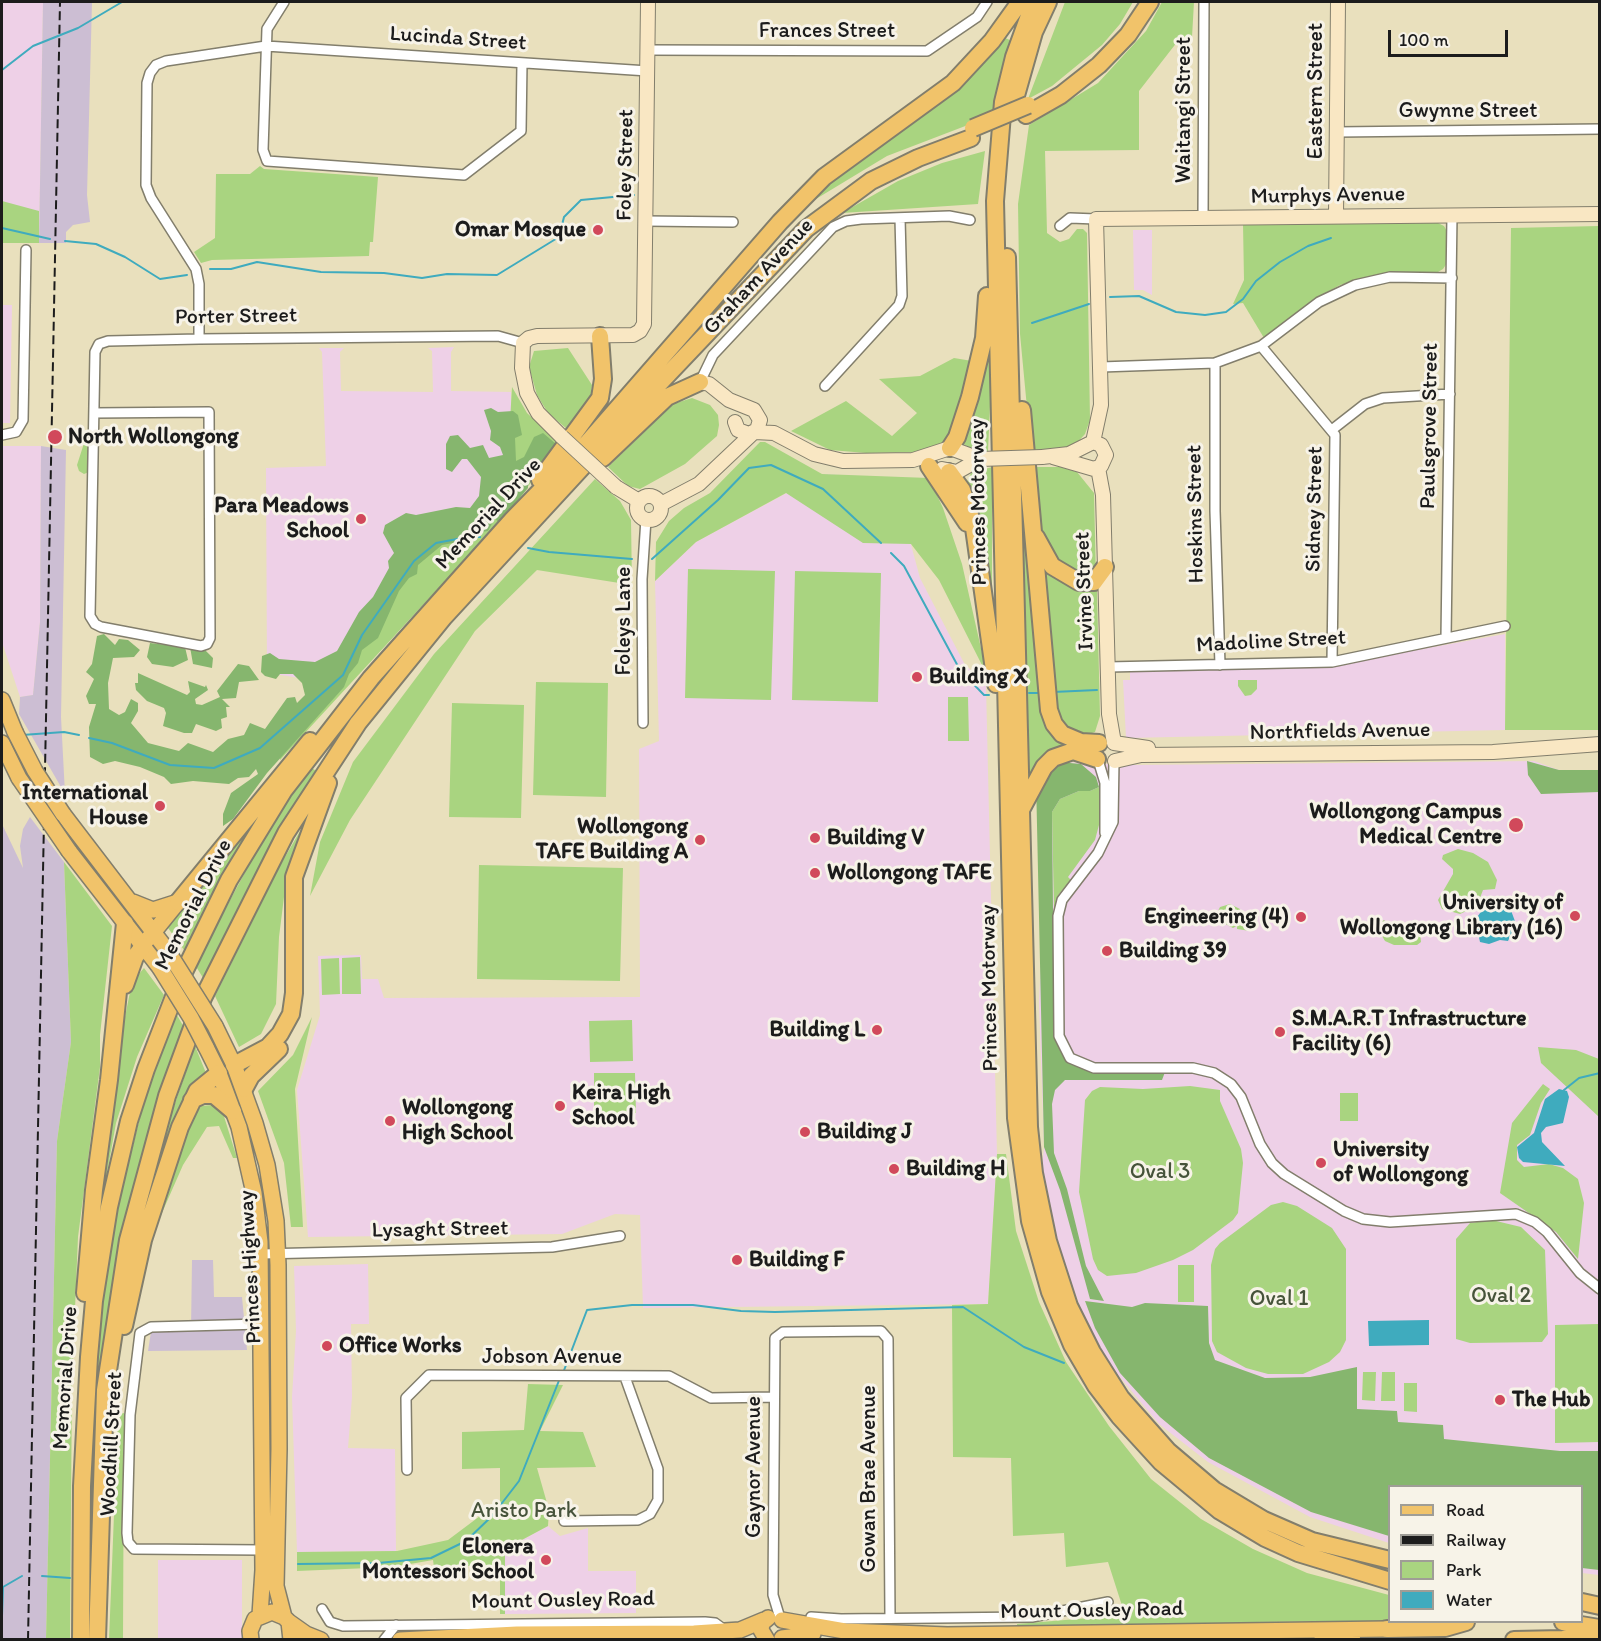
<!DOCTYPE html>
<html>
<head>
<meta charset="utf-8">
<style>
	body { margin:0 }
	#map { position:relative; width:1601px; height:1641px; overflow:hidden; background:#e9e0bd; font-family:Itim,sans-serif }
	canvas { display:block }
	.frame { position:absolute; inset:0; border:3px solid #1c1c1c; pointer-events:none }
	.legend { position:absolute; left:1388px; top:1485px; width:195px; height:138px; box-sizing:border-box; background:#f7f3e8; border:2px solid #9f9d96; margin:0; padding:8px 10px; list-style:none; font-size:18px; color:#1c1c1c }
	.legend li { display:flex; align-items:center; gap:12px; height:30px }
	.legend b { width:30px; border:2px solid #9f9d96 }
	.scale { position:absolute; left:1388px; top:30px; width:120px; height:27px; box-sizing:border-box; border:3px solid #1c1c1c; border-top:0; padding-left:8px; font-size:18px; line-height:21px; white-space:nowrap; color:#1c1c1c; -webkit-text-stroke:4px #f7f3e8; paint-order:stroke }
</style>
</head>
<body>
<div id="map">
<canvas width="1601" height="1641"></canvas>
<div class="frame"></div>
<ul class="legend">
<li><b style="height:8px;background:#f1c36a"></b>Road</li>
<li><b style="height:8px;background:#1c1c1c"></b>Railway</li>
<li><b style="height:16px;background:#a9d480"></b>Park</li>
<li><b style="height:16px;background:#3fabbe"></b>Water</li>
</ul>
<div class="scale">100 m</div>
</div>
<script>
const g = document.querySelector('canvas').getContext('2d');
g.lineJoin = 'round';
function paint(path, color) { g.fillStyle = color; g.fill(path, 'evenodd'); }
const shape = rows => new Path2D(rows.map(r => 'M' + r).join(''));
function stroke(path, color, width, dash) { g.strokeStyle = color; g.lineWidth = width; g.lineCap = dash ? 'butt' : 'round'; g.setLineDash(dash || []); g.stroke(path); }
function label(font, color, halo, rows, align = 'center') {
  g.font = font + ' Itim,sans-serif'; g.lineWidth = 6; g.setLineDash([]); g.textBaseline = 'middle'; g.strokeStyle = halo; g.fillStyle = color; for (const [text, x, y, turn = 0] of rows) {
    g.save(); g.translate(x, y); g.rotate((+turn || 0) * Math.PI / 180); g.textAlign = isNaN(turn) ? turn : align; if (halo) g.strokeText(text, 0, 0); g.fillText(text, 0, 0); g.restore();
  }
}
paint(shape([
	[2,2,43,2,39,243,2,243],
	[1133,230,1152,230,1152,295,1143,290,1134,290],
	[2,305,12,305,10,423,2,423],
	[454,347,451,352,451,391,511,392,511,448,499,502,326,682,267,673,266,468,326,466,322,352,319,348,344,348,340,352,341,391,433,392,432,351,428,348],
	[2,446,41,446,40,622,33,695,20,697,2,642],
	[822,474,893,478,920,578,964,663,986,686,997,1154,988,1304,643,1308,640,1215,615,1214,562,1234,308,1237,297,1090,320,1015,318,956,361,955,362,979,378,979,384,998,640,997,639,749,659,741,655,581,696,542],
	[1505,634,1505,730,1126,738,1123,680,1130,680,1130,671,1334,665],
	[1534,761,1559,770,1599,770,1599,1575,1582,1573,1582,1486,1390,1486,1389,1543,1310,1517,1208,1462,1159,1424,1114,1370,1097,1344,1083,1315,1061,1254,1041,1178,1044,1147,1039,1002,1050,769,1059,762,1136,765],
	[368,1264,369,1324,351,1324,352,1397,348,1448,395,1449,396,1551,297,1552,292,1397,296,1331,294,1266],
	[548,1526,560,1536,588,1528,588,1571,636,1571,636,1613,505,1614,505,1549],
	[158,1560,242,1560,242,1639,158,1639]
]), '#eed0e7');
paint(shape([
	[43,2,92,2,87,195,90,222,73,225,66,232,66,243,39,243],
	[41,446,66,450,61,717,65,794,19,714,20,697,33,695,40,622],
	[30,817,64,862,71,1042,57,1141,46,1639,2,1639,2,824,23,868,20,846,23,829],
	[192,1260,213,1260,214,1297,242,1297,247,1350,148,1351,151,1332,157,1330,191,1329]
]), '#ccbed3');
paint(shape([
	[1065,2,1133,2,1120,24,1102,45,1052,86,1028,99],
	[1162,2,1194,2,1192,37,1181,37,1139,91,1139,150,1045,151,1047,233,1060,242,1069,239,1077,229,1083,229,1087,233,1090,420,1085,434,1076,444,1061,450,1031,450,1020,334,1018,204,1029,125,1098,83,1146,31],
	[1003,37,1012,41,994,115,887,156,811,202,847,165,938,103,977,70],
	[985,151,978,204,842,213,898,181,942,163],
	[260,166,264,169,378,177,373,242,370,242,369,256,212,260,201,263,194,252,215,238,216,174,250,174],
	[2,201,39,211,39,243,2,243],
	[1438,223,1444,226,1448,233,1449,260,1443,269,1438,272,1376,275,1340,285,1313,300,1264,338,1243,303,1233,304,1244,280,1243,224],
	[1599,226,1599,730,1505,730,1511,228],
	[568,348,592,385,589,410,573,434,548,413,537,395,529,367,534,351],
	[954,358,972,361,963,402,946,442,927,452,866,453,830,450,791,431,846,401,892,436,917,413,879,379,920,376],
	[985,362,992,362,988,451,977,452,960,442],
	[512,387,527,413,562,445,492,530,280,760,277,725,334,670,413,546,466,532,507,473],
	[692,398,710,405,718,415,719,425,717,436,685,464,640,489,628,486,608,467,673,404],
	[86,437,89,446,89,472,84,474,79,471,77,465],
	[760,442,765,442,822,474,929,478,943,508,962,564,987,675,939,580,911,544,863,543,786,493,696,542,655,581,656,542,669,521,684,508,710,493],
	[992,467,992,594,979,526,966,484,971,473],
	[1033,467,1060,467,1077,472,1094,493,1096,578,1062,569,1041,537],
	[595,479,620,501,631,520,632,585,537,570,475,631,350,820,310,896,320,842,353,762,434,654],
	[1022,523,1029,526,1043,702,1075,749,1030,786],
	[1040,562,1076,585,1097,591,1100,716,1095,732,1086,735,1064,728,1057,718],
	[688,569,775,571,771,700,685,698],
	[795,571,881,573,878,702,792,700],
	[1238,680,1257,680,1257,689,1251,695,1245,696,1238,686],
	[536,682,608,683,606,797,533,795],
	[948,697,968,697,969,741,948,741],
	[452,703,524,705,521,818,449,817],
	[309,766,319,773,205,981,195,965,263,839],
	[284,774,184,950,168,928],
	[1099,787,1099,825,1095,840,1068,877,1071,880,1059,894,1054,910,1052,812,1060,799,1079,791,1090,791],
	[303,826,286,881,279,937,276,1004,261,1034,239,1047,215,996,278,869],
	[1458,849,1473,853,1488,862,1497,880,1495,889,1483,890,1477,906,1460,914,1442,909,1438,900,1453,874,1453,869,1442,859,1443,855],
	[64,862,112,926,100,1035,100,1067,78,1237,72,1380,70,1639,46,1640,57,1141,71,1042],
	[479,865,623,868,620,981,477,979],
	[1230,904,1240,909,1241,915,1248,913,1252,918,1250,931,1237,929,1237,926,1233,928,1218,920,1217,913,1220,907],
	[1384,920,1386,922,1416,926,1420,932,1421,942,1417,945,1394,945,1385,941,1376,926],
	[360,957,361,994,342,994,342,958],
	[339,958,340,994,322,995,321,959],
	[144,968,164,995,137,1057,116,1123,102,1201,108,1116,123,1027,132,982],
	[174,1010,185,1029,149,1133,127,1209,115,1275,97,1448,91,1448,96,1334,106,1255,146,1093],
	[312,1017,295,1089,303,1227,291,1227,284,1163,258,1091,293,1055],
	[632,1020,633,1061,590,1062,589,1021],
	[195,1046,206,1073,144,1226,166,1129],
	[1538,1047,1576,1050,1599,1059,1599,1117,1541,1063],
	[594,1073,635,1073,636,1113,594,1114],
	[1543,1084,1550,1089,1541,1103,1530,1135,1517,1145,1517,1160,1524,1167,1549,1164,1563,1168,1578,1179,1584,1203,1578,1259,1556,1232,1500,1193,1512,1123],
	[1190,1086,1220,1090,1220,1101,1241,1149,1243,1163,1238,1213,1233,1220,1193,1250,1173,1260,1136,1273,1107,1276,1098,1270,1093,1259,1079,1192,1085,1100,1092,1091,1100,1087,1143,1089],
	[1340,1093,1358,1093,1358,1121,1340,1121],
	[212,1105,222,1110,237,1158,233,1158,219,1126,207,1127,183,1165,154,1231,188,1127,201,1106],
	[997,1154,1006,1154,1016,1231,1039,1302,1066,1362,1109,1426,1151,1479,1201,1519,1253,1549,1307,1573,1389,1595,1389,1621,1256,1622,1244,1628,1017,1630,1017,1624,1125,1615,1108,1562,1066,1567,1064,1533,1013,1536,1011,1458,953,1457,952,1305,988,1304],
	[1283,1202,1297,1206,1332,1228,1346,1249,1346,1340,1340,1352,1329,1362,1303,1374,1268,1374,1246,1368,1217,1352,1212,1341,1211,1265,1215,1249,1220,1243,1271,1205],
	[1492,1220,1521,1227,1545,1250,1548,1334,1542,1342,1470,1343,1456,1339,1456,1239,1470,1223],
	[1178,1265,1194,1265,1194,1302,1178,1302],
	[1599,1324,1599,1442,1555,1443,1555,1325],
	[1363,1372,1376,1372,1375,1401,1362,1400],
	[1382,1372,1395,1372,1395,1401,1381,1401],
	[1404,1383,1417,1383,1417,1412,1404,1411],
	[528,1384,563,1385,540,1431,583,1432,596,1467,537,1468,549,1510,548,1526,505,1549,505,1614,500,1614,500,1565,434,1567,433,1560,393,1567,297,1571,297,1552,397,1551,448,1540,500,1501,500,1468,462,1469,462,1432,524,1430],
	[124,1413,123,1639,109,1640,118,1414]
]), '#a9d480');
paint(shape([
	[491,408,498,412,513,411,518,415,522,435,515,438,516,461,524,457,534,437,543,433,556,444,554,454,536,477,528,474,528,488,499,523,495,518,488,531,469,534,458,542,442,545,418,565,417,574,409,578,399,591,378,638,362,650,358,663,349,674,344,687,267,773,233,819,223,826,223,814,231,793,258,774,256,769,249,777,238,778,229,784,193,781,171,784,164,777,140,767,115,761,103,764,90,757,89,727,96,704,89,704,86,696,94,679,86,672,92,664,97,636,104,634,115,645,119,639,128,640,140,650,134,657,113,658,108,683,109,709,119,715,125,712,131,699,138,703,138,711,131,723,148,743,179,751,188,743,213,752,228,739,244,735,250,723,265,729,287,698,295,697,297,703,305,695,302,683,293,674,280,674,276,679,265,676,261,672,262,656,270,653,279,659,315,662,337,651,359,612,373,597,389,568,388,561,394,553,383,533,385,525,406,513,416,515,456,507,470,508,479,496,481,477,467,459,462,459,452,472,446,469,446,444,450,436,458,435,470,448,483,445,489,458,503,455,500,447,490,440,491,431,484,410],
	[150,643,185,647,188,660,173,667,152,664,147,657],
	[201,646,213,658,212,668,193,664,190,647],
	[238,664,249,666,259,680,239,682,236,698,222,699,230,707,226,707,227,717,221,719,222,728,216,731,196,724,192,733,184,733,163,726,166,713,164,708,147,701,136,690,135,683,138,683,138,673,187,695,190,692,188,681,205,687,206,685,208,690,195,699,196,704,202,705,220,697,217,691],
	[1527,761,1559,770,1599,770,1599,792,1541,794,1528,775],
	[1059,762,1081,764,1096,777,1099,787,1090,791,1079,791,1060,799,1052,812,1054,1006,1058,1046,1071,1063,1091,1072,1165,1072,1162,1080,1065,1080,1055,1090,1052,1104,1054,1153,1067,1189,1086,1266,1104,1301,1090,1299,1060,1190,1044,1147,1036,779],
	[1085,1301,1132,1307,1145,1303,1208,1306,1209,1343,1215,1360,1265,1378,1310,1377,1357,1367,1357,1409,1397,1411,1398,1422,1443,1425,1444,1439,1560,1451,1599,1451,1599,1570,1582,1568,1582,1486,1390,1486,1389,1536,1311,1512,1209,1458,1160,1417,1120,1373,1095,1328]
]), '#86b66e');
paint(shape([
	[1496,899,1509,905,1516,924,1508,941,1500,940,1489,944,1480,942,1475,920,1488,902],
	[1559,1089,1567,1091,1569,1097,1563,1123,1546,1127,1541,1133,1542,1142,1565,1166,1523,1162,1519,1158,1517,1147,1534,1133,1545,1099],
	[1429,1320,1429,1345,1369,1346,1368,1321]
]), '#3fabbe');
stroke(shape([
	[2,70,33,46,78,28,122,2],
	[2,228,50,239],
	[65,241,96,244,125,257,160,279,187,275],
	[210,269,231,269,257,262,321,272,384,273,422,278,447,274,497,275,559,237,564,217,581,200,634,195],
	[1110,297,1139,296,1176,312,1205,315,1226,312,1243,299,1256,281,1280,262,1308,246,1331,238],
	[1032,323,1089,304],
	[528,548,549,552,632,559],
	[891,553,904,566,960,670,984,695,989,695],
	[652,559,718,500,749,468,771,465,823,489,881,543],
	[1053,692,1097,690],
	[1029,693,1038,693],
	[22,735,64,732,79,735],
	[89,738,112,743,170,765,214,768,260,748,343,675,362,635,414,561,436,543,473,536,480,537],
	[1564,1090,1579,1078,1600,1073],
	[563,1373,587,1310,632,1305,693,1305,741,1311,775,1312,963,1307,1024,1347,1064,1363],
	[298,1564,378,1563,431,1558,466,1541,492,1516,519,1481,560,1378],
	[42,1576,70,1578],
	[2,1616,3,1587,22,1576]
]), '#3fabbe', 2);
const street = shape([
	[284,2,267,29,263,150,267,161,464,175,521,131,522,63],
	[648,50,927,51,977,17,987,2],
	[1337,132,1600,129],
	[1203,218,1204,2],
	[646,221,733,222],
	[1060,226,1070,218,1096,219],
	[199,339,199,284,196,269,151,198,146,185,147,83,150,73,156,65,166,61,266,46,648,71],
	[1261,346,1335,435,1332,662],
	[1215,363,1215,511,1220,665],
	[1101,367,1215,363,1261,346,1319,302,1355,285,1390,277,1452,278],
	[700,382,713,355,833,227,846,221,861,219,949,216,970,220],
	[825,386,899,305,902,296,900,218],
	[94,413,209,412,210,638,207,644,201,646,101,627,95,624,90,616,95,352,99,344,108,341,199,339,498,336,523,343],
	[1333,429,1365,404,1383,398,1450,394],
	[2,435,16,432,23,420,26,250],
	[1446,638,1452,215],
	[1108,667,1332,662,1505,626],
	[643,723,642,579,646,519],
	[1098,760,1105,783,1105,833],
	[1114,761,1113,822,1098,853,1062,900,1058,916,1059,1036,1070,1058,1094,1068,1193,1068,1214,1073,1231,1084,1241,1097,1260,1144,1272,1163,1284,1174,1344,1211,1363,1219,1390,1222,1516,1214,1535,1222,1547,1232,1580,1273,1600,1289],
	[261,1254,552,1247,620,1236],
	[261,1324,151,1327,140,1333,130,1415,127,1533,128,1542,134,1549,262,1550],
	[407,1470,406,1398,429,1375,669,1376,711,1398,774,1397],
	[564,1521,638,1520,650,1514,658,1500,658,1469,625,1377],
	[322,1609,330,1622,343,1626,705,1622,715,1623,726,1631],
	[811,1617,841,1619,1032,1617,1108,1602],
	[780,1618,773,1595,775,1338,783,1332,881,1331,888,1339,890,1618],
	[384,1640,396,1625]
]);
const secondary = shape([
	[1336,216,1338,2],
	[700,382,709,384,729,400,754,410,760,420,757,430,749,434,738,430,735,422],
	[755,432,774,433,814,454,843,461,913,460,950,448,980,459],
	[562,437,538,413,527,393,522,368,523,343,529,338,537,336,633,335,640,331,644,324,648,2],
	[1093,442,1101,405,1096,219,1600,214],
	[1042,457,1069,454,1093,442,1101,445,1106,455,1101,466,1094,469,1053,457],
	[1098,468,1103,495,1109,714,1114,743],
	[942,469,957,472,980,459],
	[616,487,639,501],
	'637 508a12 12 0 1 1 24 0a12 12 0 1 1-24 0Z',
	[661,504,699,484,753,433],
	[1114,743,1148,748],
	[1115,761,1141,755,1493,752,1600,744]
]);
const primary = shape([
	[2,700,15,732],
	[2,743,19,778],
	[63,814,167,950],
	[69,851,160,968],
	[133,902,153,910,178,902],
	[148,939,178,902],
	[215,1026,234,1065,255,1123,267,1165,276,1221,278,1265,279,1449,276,1586,284,1617],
	[206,1047,219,1073,239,1127,254,1193,260,1242,263,1570,260,1615],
	[782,1620,845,1631,947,1635,1387,1629],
	[289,1622,306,1634,321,1640],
	[1322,1637,1353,1640],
	[782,1638,813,1634],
	[251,1640,250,1631,255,1619,272,1612,284,1617,289,1622,291,1640],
	[400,1640,517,1634,694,1633,740,1630,764,1620],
	[767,1640,761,1630,762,1623,768,1618]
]);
const highway = shape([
	[1034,2,1014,57,1003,102,995,201,1016,1118,1030,1221,1050,1292,1072,1345,1096,1386,1119,1416,1161,1462,1220,1511,1265,1538,1298,1553,1390,1581],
	[1013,106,1034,32,1048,2],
	[1026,115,1061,95,1099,65,1128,35,1150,2],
	[1007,257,1029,1127,1034,1173,1048,1241,1069,1306,1092,1352,1121,1398,1168,1451,1214,1490,1264,1520,1312,1541,1390,1560],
	[1022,410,1049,710,1054,724,1062,734,1081,742,1099,743],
	[950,448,957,437,970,397,984,338,987,296],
	[603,458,667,397,700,382],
	[929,466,967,523],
	[949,472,962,490,974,528,996,684],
	[540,480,600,398,603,379,600,336],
	[1036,537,1052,566,1079,582,1094,582,1105,567],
	[1022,808,1044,767,1053,758,1073,751,1097,759],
	[178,902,310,741],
	[125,985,135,957,143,946],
	[234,1065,268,1047,280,1034,291,1014,294,993,294,877,328,783],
	[244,1089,251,1076,279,1049],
	[192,1100,203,1095,214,1095,233,1111],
	[85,1293,94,1190,109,1080,125,923],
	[124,1326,143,1240,180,1127,197,1091,219,1073],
	[1582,1602,1600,1606],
	[1563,1622,1599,1628],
	[1387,1629,1445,1628,1466,1622],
	[81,1640,82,1486,89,1357,94,1301,109,1207,129,1121,146,1069,182,976,229,880,284,790,371,678,513,519,588,442,780,222,824,177,953,83,992,41,1020,2],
	[97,1640,105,1390,128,1240,167,1096,203,998,286,833,358,723,444,617,656,387,806,229,871,181,918,158,971,138],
	[1514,1640,1563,1639,1600,1632]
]);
stroke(street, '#827e6c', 12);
stroke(secondary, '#827e6c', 16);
stroke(primary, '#827e6c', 18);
stroke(highway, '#827e6c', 20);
stroke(street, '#fff', 9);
stroke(secondary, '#f9e7c3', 14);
stroke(primary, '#f1c36a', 15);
stroke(highway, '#f1c36a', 16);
stroke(shape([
	[28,1640,60,2]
]), '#1c1c1c', 2, [9, 4.5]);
const secondaryBridge = shape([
	[562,437,616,487],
	[980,459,1042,457]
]);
const primaryBridge = shape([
	[15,732,35,771,63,814],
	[19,778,69,851],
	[167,950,215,1026],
	[160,968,191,1018,206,1047]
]);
const highwayBridge = shape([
	[973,128,1028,105]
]);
stroke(secondaryBridge, '#827e6c', 16, []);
stroke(primaryBridge, '#827e6c', 18, []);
stroke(highwayBridge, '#827e6c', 20, []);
stroke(secondaryBridge, '#f9e7c3', 14);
stroke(primaryBridge, '#f1c36a', 15);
stroke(highwayBridge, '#f1c36a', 16);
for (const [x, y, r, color] of [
	[598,230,6,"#d1495b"],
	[55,437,8,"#d1495b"],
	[361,519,6,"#d1495b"],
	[917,677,6,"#d1495b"],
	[160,806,6,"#d1495b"],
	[1516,825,8,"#d1495b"],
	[815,838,6,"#d1495b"],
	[700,840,6,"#d1495b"],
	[815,873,6,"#d1495b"],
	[1575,916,6,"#d1495b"],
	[1301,917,6,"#d1495b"],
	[1107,951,6,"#d1495b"],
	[877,1030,6,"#d1495b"],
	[1280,1032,6,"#d1495b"],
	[560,1106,6,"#d1495b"],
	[390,1121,6,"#d1495b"],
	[805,1132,6,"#d1495b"],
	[1321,1163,6,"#d1495b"],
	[894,1169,6,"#d1495b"],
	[737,1260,6,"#d1495b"],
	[327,1346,6,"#d1495b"],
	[1500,1400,6,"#d1495b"],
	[546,1560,6,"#d1495b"]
]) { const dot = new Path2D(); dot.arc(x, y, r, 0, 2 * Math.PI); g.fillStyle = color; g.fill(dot); stroke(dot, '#f7f3e8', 2); }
label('22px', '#1c1c1c', '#f7f3e8', [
	["Frances Street",827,31],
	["Lucinda Street",458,39,4],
	["Eastern Street",1316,91,-90],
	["Waitangi Street",1184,110,-90],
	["Gwynne Street",1468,111],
	["Foley Street",626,165,-89],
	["Murphys Avenue",1328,196,-1],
	["Graham Avenue",759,277,-47],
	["Porter Street",236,317,-1],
	["Paulsgrove Street",1430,426,-89],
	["Princes Motorway",979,502,-91],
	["Sidney Street",1315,509,-89],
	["Memorial Drive",489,514,-47],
	["Hoskins Street",1196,514,-91],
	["Irvine Street",1085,591,-92],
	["Foleys Lane",624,621,-90],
	["Madoline Street",1271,642,-3],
	["Northfields Avenue",1340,732,-1],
	["Memorial Drive",194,905,-63],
	["Princes Motorway",990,988,-91],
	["Lysaght Street",440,1230,-1],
	["Princes Highway",251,1267,-93],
	["Jobson Avenue",552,1357],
	["Memorial Drive",66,1378,-86],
	["Woodhill Street",112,1444,-87],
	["Gaynor Avenue",754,1467,-90],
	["Gowan Brae Avenue",869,1479,-90],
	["Mount Ousley Road",563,1601,-1],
	["Mount Ousley Road",1092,1611,-1]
]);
label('bold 22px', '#1c1c1c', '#f7f3e8', [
	["Omar Mosque",586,230,"right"],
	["North Wollongong",68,437],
	["Para Meadows",349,506,"right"],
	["School",349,531,"right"],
	["Building X",929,677],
	["International",148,793,"right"],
	["House",148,818,"right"],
	["Wollongong Campus",1502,812,"right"],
	["Medical Centre",1502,837,"right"],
	["Wollongong",688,827,"right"],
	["TAFE Building A",688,852,"right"],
	["Building V",827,838],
	["Wollongong TAFE",827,873],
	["University of",1563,903,"right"],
	["Wollongong Library (16)",1563,928,"right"],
	["Engineering (4)",1289,917,"right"],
	["Building 39",1119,951],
	["S.M.A.R.T Infrastructure",1292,1019],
	["Facility (6)",1292,1044],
	["Building L",865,1030,"right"],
	["Keira High",572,1093],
	["School",572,1118],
	["Wollongong",402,1108],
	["High School",402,1133],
	["Building J",817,1132],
	["University",1333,1150],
	["of Wollongong",1333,1175],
	["Building H",906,1169],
	["Building F",749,1260],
	["Office Works",339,1346],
	["The Hub",1512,1400],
	["Elonera",534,1547,"right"],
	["Montessori School",534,1572,"right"]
], 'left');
label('22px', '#46533a', '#f7f3e8', [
	["Oval 3",1160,1172],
	["Oval 2",1501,1296],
	["Oval 1",1279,1299],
	["Aristo Park",524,1511]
]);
</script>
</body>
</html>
